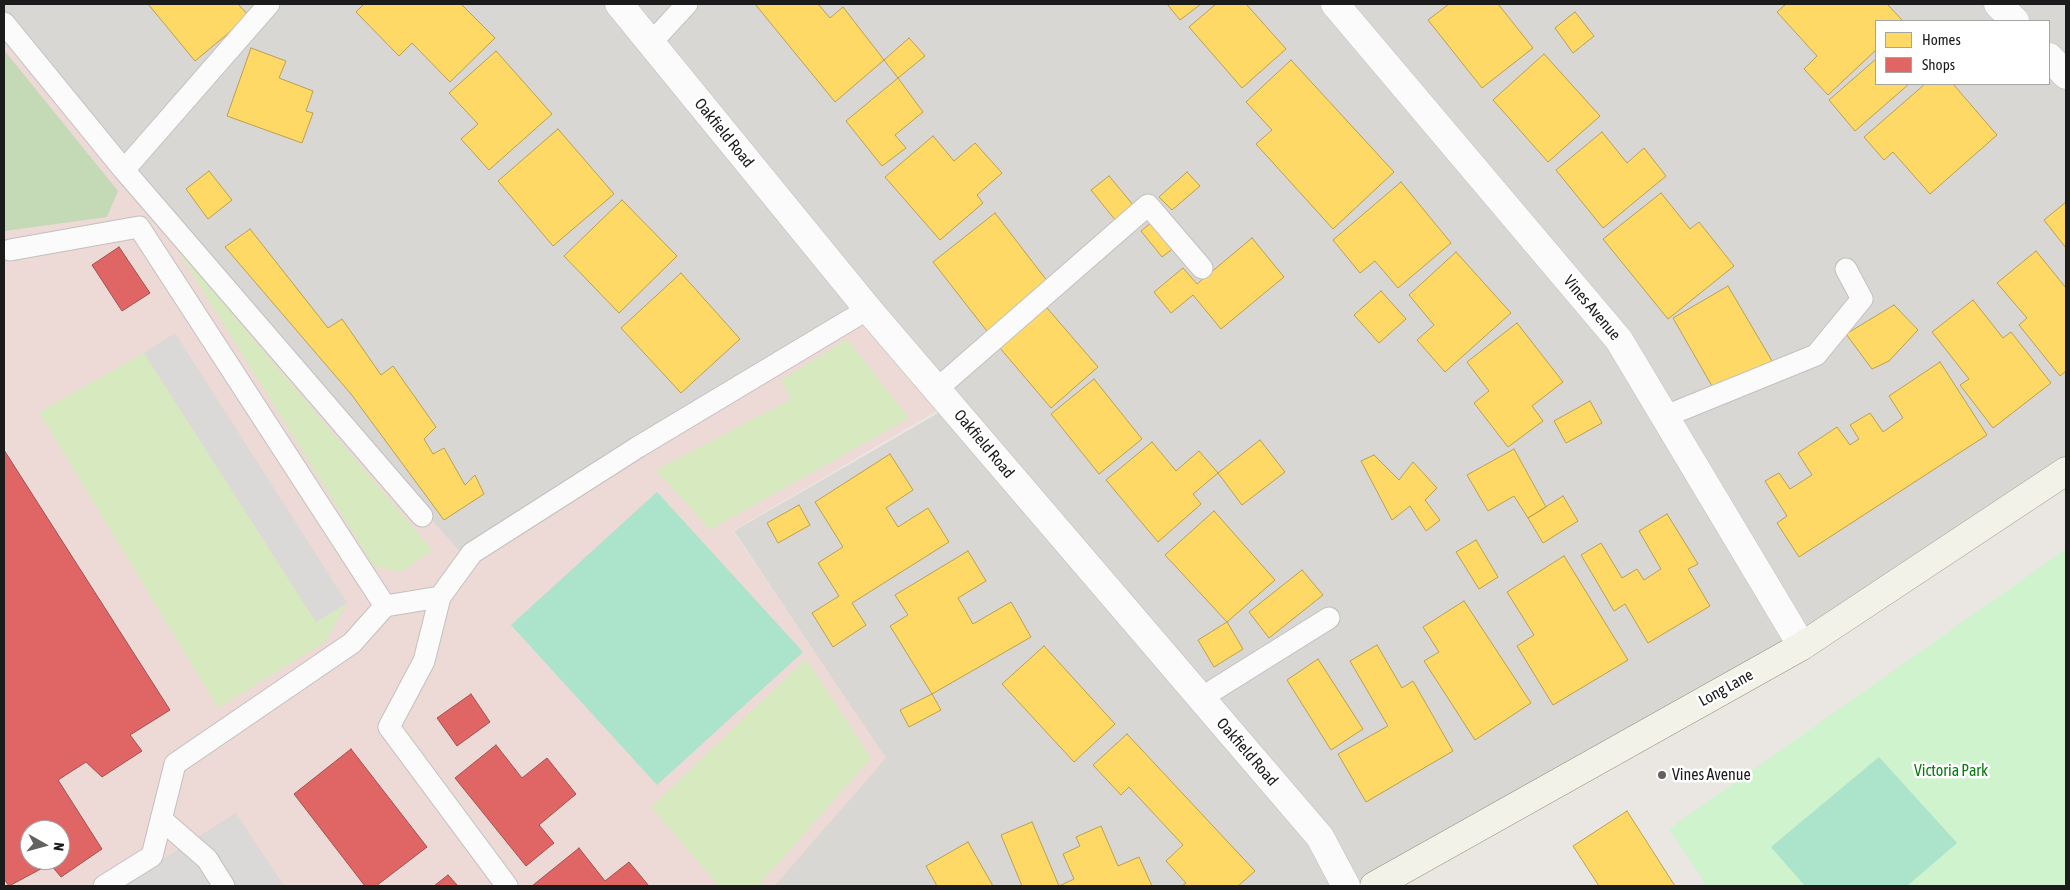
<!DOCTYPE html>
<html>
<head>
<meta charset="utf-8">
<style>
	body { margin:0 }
	#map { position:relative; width:2070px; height:890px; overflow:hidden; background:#eae7e2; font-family:"Asap Condensed",sans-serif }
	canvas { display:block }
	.frame { position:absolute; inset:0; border:5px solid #1b1b1b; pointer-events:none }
	.legend { position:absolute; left:1875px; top:20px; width:175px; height:65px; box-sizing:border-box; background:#fff; border:1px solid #a4a4a4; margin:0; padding:6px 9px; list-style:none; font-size:15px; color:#1b1b1b }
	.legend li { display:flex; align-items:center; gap:10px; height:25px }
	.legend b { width:25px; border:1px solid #a4a4a4 }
	.north { position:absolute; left:20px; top:820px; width:50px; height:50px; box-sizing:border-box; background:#fff; border:1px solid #a4a4a4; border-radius:50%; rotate:97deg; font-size:14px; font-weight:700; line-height:20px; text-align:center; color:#1b1b1b }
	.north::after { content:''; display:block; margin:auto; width:18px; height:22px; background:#636261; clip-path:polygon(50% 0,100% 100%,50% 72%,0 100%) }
</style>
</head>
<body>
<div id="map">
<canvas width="2070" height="890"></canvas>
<div class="frame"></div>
<ul class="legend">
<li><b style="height:14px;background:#ffd966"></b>Homes</li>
<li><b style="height:14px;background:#e06666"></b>Shops</li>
</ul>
<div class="north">N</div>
</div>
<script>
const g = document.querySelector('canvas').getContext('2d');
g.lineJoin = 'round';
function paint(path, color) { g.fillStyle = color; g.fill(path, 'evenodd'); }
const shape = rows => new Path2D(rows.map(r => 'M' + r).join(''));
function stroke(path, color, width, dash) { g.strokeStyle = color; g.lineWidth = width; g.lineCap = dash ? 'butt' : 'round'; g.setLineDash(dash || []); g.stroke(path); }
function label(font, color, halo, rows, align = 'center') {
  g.font = font + ' "Asap Condensed",sans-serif'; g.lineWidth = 5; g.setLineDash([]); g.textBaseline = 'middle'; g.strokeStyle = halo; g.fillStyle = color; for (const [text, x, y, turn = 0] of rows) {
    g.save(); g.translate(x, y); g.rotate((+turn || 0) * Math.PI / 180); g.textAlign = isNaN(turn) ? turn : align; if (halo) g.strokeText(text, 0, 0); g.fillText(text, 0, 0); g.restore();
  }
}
paint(shape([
	[4,4,2066,4,2066,470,2025,499,1374,886,774,886,885,758,734,531,952,405,465,558,128,174,4,23],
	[1876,21,2049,21,2049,84,1876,84]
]), '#d9d7d4');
paint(shape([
	[4,23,128,174,465,558,864,304,952,402,733,531,886,758,774,886,4,886],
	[30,830,60,830,60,860,30,860]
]), '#edd9d6');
paint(shape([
	[176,248,432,550,402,572,374,566],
	[847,339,909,418,710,530,656,470,791,399,781,380],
	[144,353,316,622,347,603,325,642,218,708,39,412],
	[806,659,871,758,758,886,719,886,651,807]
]), '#d7e9be');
paint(shape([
	[4,50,118,191,107,217,5,231,4,232]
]), '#c4dab6');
paint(shape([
	[2066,549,2066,886,1703,886,1704,881,1669,829]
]), '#cef3cd');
paint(shape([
	[657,492,803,652,657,785,511,625],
	[1879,757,1957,843,1907,886,1805,886,1771,847]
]), '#abe4ca');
paint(shape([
	[175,333,347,603,316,622,144,353],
	[236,813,284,886,120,886]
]), '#dad9d7');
const homes = shape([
	[148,4,238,4,249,16,195,61,148,4],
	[364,4,461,4,495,38,450,82,412,43,399,56,356,12,364,4],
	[755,4,818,4,830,18,843,7,884,60,835,102,755,4],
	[1167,4,1201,4,1180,20,1167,4],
	[1216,4,1246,4,1286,49,1242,88,1189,27,1216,4],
	[1449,4,1498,4,1533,48,1482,88,1428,20,1449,4],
	[1786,4,1887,4,1903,21,1876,21,1876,50,1828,95,1804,69,1817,56,1777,12,1786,4],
	[1575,12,1594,36,1573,53,1555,28,1575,12],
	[909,38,925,56,898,78,884,60,909,38],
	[251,48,286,61,279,78,313,91,306,111,313,113,302,143,227,116,251,48],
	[496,51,552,114,489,170,461,139,478,124,449,93,496,51],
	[1544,54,1600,116,1548,162,1493,100,1544,54],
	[1876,59,1876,84,1909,84,1855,131,1829,100,1876,59],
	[1291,60,1394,172,1333,229,1256,144,1272,130,1246,102,1291,60],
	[898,78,923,112,895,135,906,148,882,166,846,121,898,78],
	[1925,84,1953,84,1997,135,1930,194,1893,152,1884,160,1864,137,1925,84],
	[558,129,614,194,553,246,498,181,558,129],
	[1602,132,1627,163,1644,148,1666,176,1603,228,1556,170,1602,132],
	[933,136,954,161,975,143,1002,173,977,195,983,203,940,240,885,177,933,136],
	[209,171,232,200,208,219,186,189,209,171],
	[1187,172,1200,186,1172,210,1159,197,1187,172],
	[1109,176,1134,206,1116,221,1091,190,1109,176],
	[1401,182,1451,243,1398,288,1375,261,1360,273,1333,240,1401,182],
	[1661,193,1690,229,1699,222,1734,266,1668,319,1603,239,1661,193],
	[622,200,677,256,619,313,564,256,622,200],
	[2066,202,2066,248,2044,220,2066,202],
	[995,213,1051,286,990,335,933,262,995,213],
	[1153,221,1175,247,1162,257,1141,231,1153,221],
	[250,229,328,328,342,319,381,375,393,366,436,427,424,439,433,454,444,448,465,485,475,475,484,494,444,520,351,394,225,247,250,229],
	[1252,238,1284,277,1221,329,1193,295,1171,313,1154,292,1183,268,1197,284,1252,238],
	[2036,251,2066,288,2066,371,2060,376,2019,325,2027,318,1997,283,2036,251],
	[1456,252,1511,313,1445,372,1417,340,1434,325,1409,295,1456,252],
	[681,273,740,339,681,393,621,328,681,273],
	[1728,286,1772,361,1716,393,1673,318,1728,286],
	[1381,291,1406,319,1379,343,1354,315,1381,291],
	[1973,300,2003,338,2011,332,2051,383,1993,428,1960,385,1969,379,1932,332,1973,300],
	[1041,301,1098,367,1051,408,994,341,1041,301],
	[1894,305,1918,330,1889,361,1872,369,1846,334,1894,305],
	[1517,323,1563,382,1532,406,1543,421,1508,447,1474,403,1489,391,1467,362,1517,323],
	[1940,362,1987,435,1799,557,1777,523,1787,516,1765,481,1779,473,1790,489,1812,475,1798,453,1837,427,1850,445,1859,439,1850,425,1870,413,1883,432,1903,418,1889,396,1940,362],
	[1094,379,1142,439,1099,474,1051,414,1094,379],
	[1590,401,1602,423,1566,443,1554,421,1590,401],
	[1260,440,1285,472,1242,505,1218,473,1260,440],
	[1152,442,1176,471,1199,451,1218,473,1193,494,1201,504,1158,542,1106,480,1152,442],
	[1514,449,1546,507,1528,518,1514,496,1488,511,1467,475,1514,449],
	[890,454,913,490,886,508,898,527,928,508,949,542,852,603,866,625,833,647,812,613,839,596,818,563,843,547,815,502,890,454],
	[1374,455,1399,480,1413,462,1437,488,1425,500,1440,520,1426,531,1410,506,1392,520,1361,461,1374,455],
	[1563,496,1578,521,1543,543,1528,518,1563,496],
	[799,505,810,525,778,543,767,523,799,505],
	[1214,511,1275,580,1227,622,1165,555,1214,511],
	[1667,514,1698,564,1688,569,1710,606,1648,643,1625,604,1614,611,1581,555,1601,543,1622,578,1637,569,1644,580,1661,569,1639,531,1667,514],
	[1476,540,1498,577,1479,589,1456,552,1476,540],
	[968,551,986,581,958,598,973,624,1011,602,1031,637,932,694,890,626,908,615,895,595,968,551],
	[1564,556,1628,660,1553,705,1517,646,1534,635,1507,592,1564,556],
	[1302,570,1323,595,1269,638,1249,612,1302,570],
	[1464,601,1531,703,1475,740,1424,661,1439,652,1423,627,1464,601],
	[1227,622,1243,649,1214,667,1198,640,1227,622],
	[1377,645,1402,688,1413,681,1453,751,1366,802,1338,754,1388,726,1350,661,1377,645],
	[1044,646,1115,724,1074,762,1002,684,1044,646],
	[1318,659,1363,729,1331,750,1287,680,1318,659],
	[932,694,941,710,909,727,900,710,932,694],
	[1127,734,1255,871,1238,886,1182,886,1186,883,1166,861,1183,845,1129,787,1121,795,1093,765,1127,734],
	[1627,811,1675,886,1599,886,1573,846,1627,811],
	[1032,822,1059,886,1074,879,1063,854,1080,846,1076,837,1101,826,1118,866,1139,857,1152,886,1022,886,1001,835,1032,822],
	[968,842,993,886,937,886,926,866,968,842]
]);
paint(homes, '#ffd966');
stroke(homes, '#bba050', 1);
const shops = shape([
	[119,247,150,293,122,311,92,265,119,247],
	[4,450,170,710,130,735,142,751,102,777,86,762,58,780,102,849,61,877,50,864,9,886,4,879,4,450],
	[30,830,60,830,60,860,30,860,30,830],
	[471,694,490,722,457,746,437,718,471,694],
	[496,745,522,778,547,758,576,794,539,825,554,843,526,866,455,778,496,745],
	[351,749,427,847,376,886,365,886,294,794,351,749],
	[579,848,605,881,629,862,649,886,532,886,579,848],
	[448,875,458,886,434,886,448,875]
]);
paint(shops, '#e06666');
stroke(shops, '#a55050', 1);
const lane = shape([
	[4,23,124,170,422,516],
	[651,43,687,4],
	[124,170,269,4],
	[10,250,139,227,385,606],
	[937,389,1148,205,1202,268],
	[1666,416,1816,355,1862,299,1846,269],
	[1201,698,1329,618],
	[161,819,207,859,224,886],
	[104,886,152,856,175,764,352,643,385,606,440,597],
	[507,886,389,727,424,661,440,597,472,553,638,447,868,309]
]);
const street = shape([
	[619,4,868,309,1320,837,1346,886],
	[1335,4,1619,340,1802,646],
	[1998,4,2015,21],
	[2049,57,2066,75]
]);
const secondary = shape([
	[1374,886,1802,646,2066,471]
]);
stroke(lane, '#c2c1bf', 23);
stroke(street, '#c2c1bf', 29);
stroke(secondary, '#93937b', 29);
stroke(lane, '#fcfbfb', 21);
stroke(street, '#fcfbfb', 28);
stroke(secondary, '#f2f2e8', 28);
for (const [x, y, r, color] of [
	[1662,775,5,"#636261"]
]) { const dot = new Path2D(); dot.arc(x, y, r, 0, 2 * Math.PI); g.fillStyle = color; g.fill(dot); stroke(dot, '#fff', 2); }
label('16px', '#1b1b1b', '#fff', [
	["Oakfield Road",724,133,51],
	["Vines Avenue",1592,308,50],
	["Oakfield Road",984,444,50],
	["Long Lane",1726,688,-29],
	["Oakfield Road",1247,752,49]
]);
label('16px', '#057c0c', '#fff', [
	["Victoria Park",1951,771]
]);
label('16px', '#1b1b1b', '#fff', [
	["Vines Avenue",1672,775]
], 'left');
</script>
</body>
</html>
